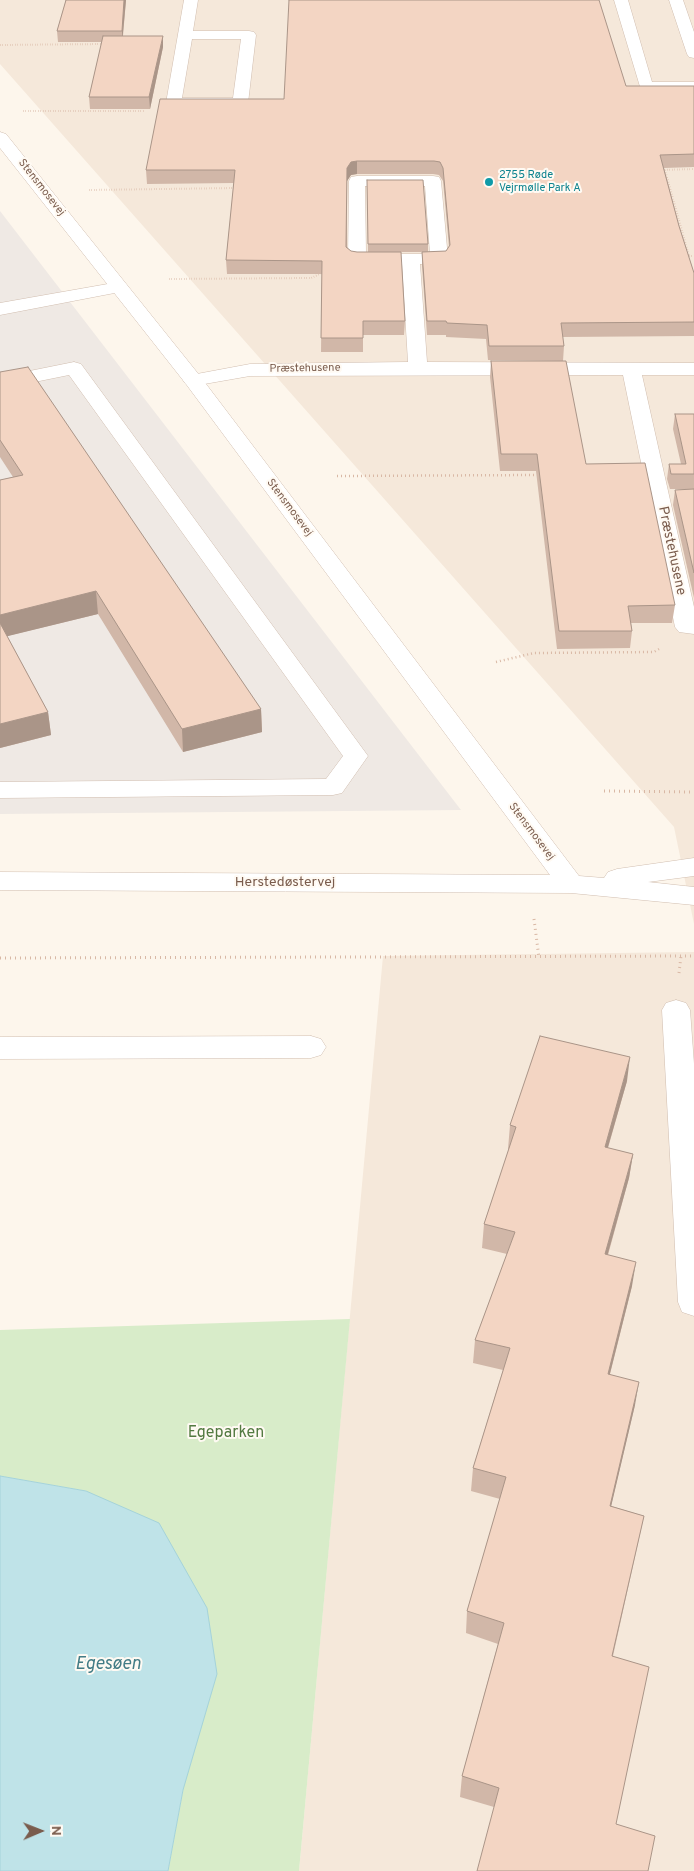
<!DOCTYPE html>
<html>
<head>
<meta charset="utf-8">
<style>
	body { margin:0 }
	#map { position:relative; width:694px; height:1871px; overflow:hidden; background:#fdf6ec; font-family:Overpass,sans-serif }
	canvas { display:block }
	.north { position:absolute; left:15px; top:1806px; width:50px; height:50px; -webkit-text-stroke:4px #fffaf3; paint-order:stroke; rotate:89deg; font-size:14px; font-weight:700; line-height:20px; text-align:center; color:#7a5c4d }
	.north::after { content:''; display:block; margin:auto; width:18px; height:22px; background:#7a5c4d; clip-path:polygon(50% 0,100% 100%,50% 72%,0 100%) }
</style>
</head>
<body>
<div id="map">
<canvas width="694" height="1871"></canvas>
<div class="north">N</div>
</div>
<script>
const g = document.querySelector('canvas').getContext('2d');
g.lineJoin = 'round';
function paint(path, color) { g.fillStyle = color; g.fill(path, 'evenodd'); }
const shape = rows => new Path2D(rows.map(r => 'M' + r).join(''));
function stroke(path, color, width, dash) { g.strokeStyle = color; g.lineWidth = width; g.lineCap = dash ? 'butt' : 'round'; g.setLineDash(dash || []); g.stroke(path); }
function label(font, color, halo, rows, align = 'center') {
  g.font = font + ' Overpass,sans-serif'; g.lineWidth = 4; g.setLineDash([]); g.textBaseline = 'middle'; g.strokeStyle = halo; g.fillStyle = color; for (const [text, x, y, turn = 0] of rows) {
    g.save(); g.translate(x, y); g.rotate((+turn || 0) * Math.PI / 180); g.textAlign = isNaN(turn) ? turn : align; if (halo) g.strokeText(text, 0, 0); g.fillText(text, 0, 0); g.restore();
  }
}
paint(shape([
	[0,0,694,0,694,924,674,827,0,64],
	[694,952,694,1871,299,1871,383,956]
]), '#f5e8da');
paint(shape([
	[0,211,461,810,0,814]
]), '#efe9e4');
paint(shape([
	[350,1319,299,1871,168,1871,183,1790,86,1491,0,1476,0,1330]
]), '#d8ecc9');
const water = shape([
	[0,1476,86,1491,159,1523,207,1608,217,1674,183,1790,168,1871,0,1871,0,1476]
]);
paint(water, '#bfe3e8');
stroke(water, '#a5d3da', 1);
const service = shape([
	[119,282,125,283,128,287,125,291,0,315,0,303,119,282],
	[74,362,81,364,368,756,342,793,333,795,0,798,0,782,326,779,343,756,69,375,0,389,0,377,74,362],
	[311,1036,321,1039,326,1047,321,1055,311,1058,0,1059,0,1037,311,1036]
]);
const minor = shape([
	[184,0,198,0,193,31,249,31,254,32,256,35,248,103,245,106,174,108,169,106,166,103,184,0],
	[192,39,241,39,233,98,182,98,192,39],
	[614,0,628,0,652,82,694,82,694,92,641,90,614,0],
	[669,0,683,0,694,32,694,58,689,57,687,54,669,0],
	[357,176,433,176,439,177,441,181,448,259,445,263,439,264,420,264,427,362,694,363,694,375,642,375,694,607,694,634,679,632,675,627,623,375,250,376,193,386,186,384,183,380,186,376,250,364,408,362,402,264,357,264,351,263,348,259,349,181,351,177,357,176],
	[365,186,425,186,430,254,366,254,365,186],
	[676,1000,686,1003,690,1010,694,1064,694,1316,682,1312,678,1302,662,1010,666,1003,676,1000]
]);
const tertiary = shape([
	[0,132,6,134,200,376,579,876,604,878,608,872,617,869,694,858,694,876,648,882,694,887,694,905,571,893,0,890,0,872,550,875,186,384,0,148,0,132]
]);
stroke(service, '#d1beb0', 1);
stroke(minor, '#d1beb0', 1);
stroke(tertiary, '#d1beb0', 1);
stroke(shape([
	[0,45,104,44],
	[23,111,145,111],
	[662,170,694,169],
	[665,170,689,256],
	[89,190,236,188],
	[684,256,694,256],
	[169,279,311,278,322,273]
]), '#d9b8a5', 2, [0.5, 2]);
stroke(shape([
	[337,476,538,475],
	[496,662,534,653,654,652,659,649]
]), '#d9b8a5', 2.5, [1, 3]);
stroke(shape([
	[604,791,694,792],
	[534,919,539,958],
	[0,958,694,956],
	[679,973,681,956]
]), '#d9b8a5', 3, [1, 4]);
paint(service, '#fff');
paint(minor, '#fff');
paint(tertiary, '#fff');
paint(shape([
	[66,0,126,0,123,36,163,36,163,47,150,109,90,109,89,97,102,42,58,42,57,31],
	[626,86,694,86,694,167,664,168,679,226,694,273,694,336,562,337,564,346,563,361,488,360,486,339,446,337,446,335,427,335,422,266,422,252,425,252,368,252,367,180,428,244,428,252,446,251,449,247,443,181,439,175,433,174,357,174,351,175,347,181,347,247,405,321,404,335,363,335,363,352,321,352,322,274,227,274,226,260,234,183,147,184,146,170,284,99],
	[491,361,586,464,675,605,672,623,631,623,632,631,630,648,557,649,536,471,500,471,490,377],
	[0,372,261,709,262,732,183,752,98,614,7,636,48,712,51,735,0,748,0,480,13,477,0,457],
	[675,414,694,414,694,489,670,489,667,479,669,464,681,464,673,429],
	[694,489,694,598,673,505,675,490],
	[627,1081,608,1148,633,1154,629,1178,608,1255,632,1286,610,1374,635,1405,611,1506,644,1516,613,1656,494,1807,460,1797,462,1776,498,1644,466,1633,467,1611,500,1499,471,1491,473,1468,503,1370,473,1363,475,1340,507,1254,482,1248,484,1224,509,1149,508,1149,510,1125]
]), '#d1b7a8');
paint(shape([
	[124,0,126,0,122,43,122,31],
	[163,36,163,47,150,109,149,97],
	[357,161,357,174,351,175,347,181,347,168,351,162],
	[96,591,98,614,0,638,0,615],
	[261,709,262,732,183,752,182,729],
	[48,712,51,735,0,748,0,724],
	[630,1057,627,1081,601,1171,605,1147],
	[633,1154,629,1178,601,1278,605,1254],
	[636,1262,632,1286,604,1397,608,1374],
	[639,1382,635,1405,606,1528,610,1506]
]), '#aa9588');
const building = shape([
	[66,0,124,0,122,31,57,31,66,0],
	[289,0,599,0,626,86,694,86,694,154,660,155,679,226,694,273,694,322,561,323,564,346,489,346,487,325,447,323,446,321,427,321,422,252,446,251,450,245,443,168,440,162,434,161,357,161,351,162,347,168,346,247,351,251,357,252,401,252,405,321,363,321,363,338,321,338,322,261,226,260,235,170,146,170,160,99,284,99,289,0],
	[103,36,163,36,149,97,89,97,103,36],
	[367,180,423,180,428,244,368,244,367,180],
	[491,361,566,361,586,464,645,463,675,605,628,606,632,631,559,631,537,454,501,454,491,361],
	[28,367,261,709,182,729,96,591,0,615,0,480,23,475,0,440,0,372,28,367],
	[675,414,694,414,694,474,671,474,669,464,686,464,675,414],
	[694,489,694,573,675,490,694,489],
	[0,623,48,712,0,724,0,623],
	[540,1036,630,1057,605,1147,633,1154,605,1254,636,1262,608,1374,639,1382,610,1506,644,1516,612,1656,649,1667,616,1824,655,1836,648,1871,477,1871,499,1788,462,1776,504,1623,467,1611,506,1477,473,1468,510,1348,475,1340,515,1232,484,1224,516,1127,510,1125,540,1036]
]);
paint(building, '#f3d5c3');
stroke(building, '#aa9588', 1);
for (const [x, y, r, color] of [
	[489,182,5,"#0f9aa8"]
]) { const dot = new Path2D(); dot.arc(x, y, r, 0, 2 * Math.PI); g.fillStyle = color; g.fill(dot); stroke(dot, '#fffaf3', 2); }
label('11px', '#0d838f', '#fffaf3', [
	["2755 Røde",499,176],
	["Vejrmølle Park A",499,189]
], 'left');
label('11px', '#7a5c4d', '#fffaf3', [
	["Stensmosevej",41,188,52],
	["Præstehusene",305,369,-1],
	["Stensmosevej",289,508,53],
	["Stensmosevej",531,832,53]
]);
label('14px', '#7a5c4d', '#fffaf3', [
	["Præstehusene",671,551,78],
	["Herstedøstervej",285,883]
]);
label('16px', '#537a41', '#fffaf3', [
	["Egeparken",226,1434]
]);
label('italic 18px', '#437c86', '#fffaf3', [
	["Egesøen",108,1665]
]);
</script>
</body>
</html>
